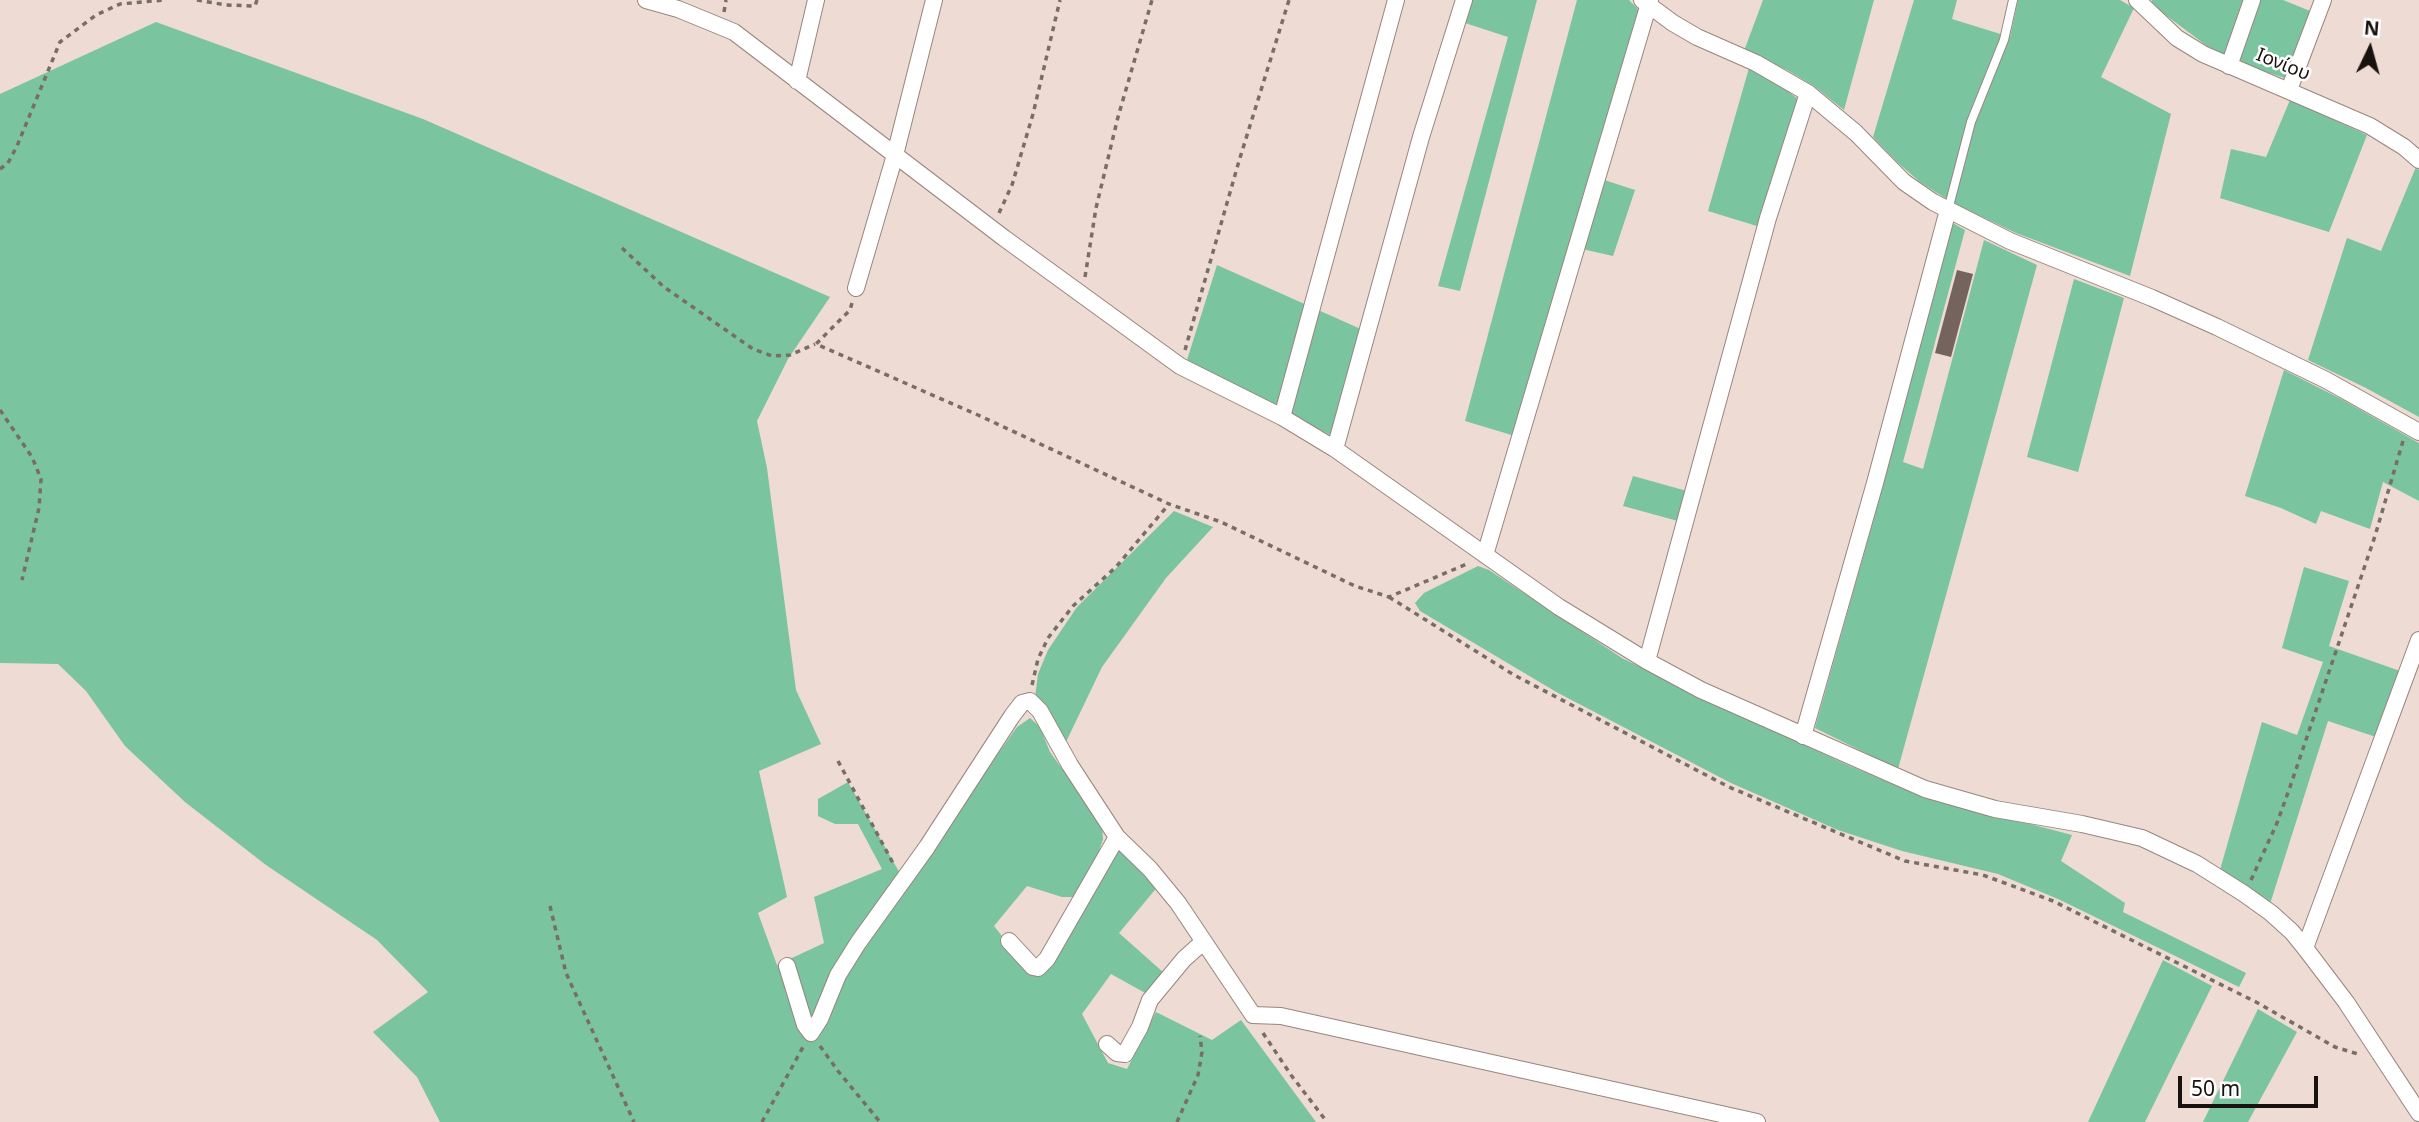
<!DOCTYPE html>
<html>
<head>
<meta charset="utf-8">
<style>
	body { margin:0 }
	#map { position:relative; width:2419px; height:1122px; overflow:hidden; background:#eedbd3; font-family:"Noto Sans",sans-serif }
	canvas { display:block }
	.north { position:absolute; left:2335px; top:14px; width:70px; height:70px; -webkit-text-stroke:5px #fff; paint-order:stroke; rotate:5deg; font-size:19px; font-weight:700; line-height:28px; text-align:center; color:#18120f }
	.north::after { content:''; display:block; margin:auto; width:24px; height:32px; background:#18120f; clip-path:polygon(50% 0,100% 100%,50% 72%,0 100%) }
	.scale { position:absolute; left:2178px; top:1076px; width:140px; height:32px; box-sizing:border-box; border:4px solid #18120f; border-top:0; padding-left:9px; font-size:21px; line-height:24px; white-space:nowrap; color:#18120f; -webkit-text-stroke:5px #fff; paint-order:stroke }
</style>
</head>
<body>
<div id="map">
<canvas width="2419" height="1122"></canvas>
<div class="north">N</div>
<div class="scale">50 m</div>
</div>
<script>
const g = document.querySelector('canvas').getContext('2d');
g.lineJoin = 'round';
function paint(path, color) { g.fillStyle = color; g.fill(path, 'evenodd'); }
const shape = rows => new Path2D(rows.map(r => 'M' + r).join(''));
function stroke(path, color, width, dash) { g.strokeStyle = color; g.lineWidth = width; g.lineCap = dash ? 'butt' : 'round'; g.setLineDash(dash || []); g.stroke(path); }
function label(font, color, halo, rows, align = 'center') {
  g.font = font + ' "Noto Sans",sans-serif'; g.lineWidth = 5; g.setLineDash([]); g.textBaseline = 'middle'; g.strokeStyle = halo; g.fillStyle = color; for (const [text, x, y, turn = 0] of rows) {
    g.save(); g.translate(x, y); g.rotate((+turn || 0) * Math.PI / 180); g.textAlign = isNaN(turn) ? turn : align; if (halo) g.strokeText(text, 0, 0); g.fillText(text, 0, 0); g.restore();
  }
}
paint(shape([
	[1471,0,1537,0,1460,291,1438,286,1508,37,1465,23],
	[1577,0,1629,0,1640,11,1589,175,1635,190,1613,256,1569,246,1515,436,1465,421],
	[1763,0,1874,0,1844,110,1814,86,1787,70,1744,51],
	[1914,0,1957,0,1952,19,2010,37,2018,0,2120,0,2134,8,2101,77,2171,114,2130,276,2016,233,1953,203,1920,182,1897,162,1873,137],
	[2152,0,2283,0,2315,13,2291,80,2248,66,2207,46,2151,4],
	[156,22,423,119,830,297,788,359,757,421,767,468,796,690,821,744,759,771,787,897,758,913,777,965,824,943,814,897,882,869,858,824,835,824,818,816,818,799,848,782,906,884,1017,727,1030,718,1040,727,1050,752,1102,824,1103,839,1097,857,1075,897,1062,897,1027,886,994,926,1029,970,1118,851,1125,853,1159,885,1119,933,1164,973,1147,994,1111,974,1082,1014,1108,1063,1127,1069,1156,1012,1212,1040,1241,1020,1316,1122,440,1122,417,1077,373,1032,428,992,377,940,266,865,185,802,125,746,86,691,58,664,0,663,0,94],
	[1749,68,1784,88,1799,100,1760,227,1708,211],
	[2290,100,2367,135,2329,232,2220,198,2231,149,2266,157],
	[2416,167,2419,170,2419,417,2366,388,2308,360,2347,238,2381,251],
	[1951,222,1965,230,1903,462,1923,469,1984,240,2037,265,1898,769,1815,728,1878,504],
	[1217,265,1363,330,1332,436,1187,360],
	[2074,279,2124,298,2078,472,2027,457],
	[2284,370,2343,400,2419,443,2419,501,2383,482,2370,529,2321,511,2316,524,2281,508,2245,496],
	[1633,476,1687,491,1678,521,1623,506],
	[1174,511,1213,527,1166,578,1102,667,1065,744,1035,697,1038,674,1048,650,1077,607],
	[1478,566,1489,570,1622,658,1696,695,1843,763,1916,794,2072,835,2061,861,2125,903,2123,912,2246,973,2239,987,2058,899,1998,874,1902,851,1838,830,1731,783,1558,693,1420,611,1415,603,1424,593],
	[2304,567,2349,581,2329,646,2403,672,2379,738,2328,721,2270,904,2220,870,2262,722,2297,735,2323,662,2282,648],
	[2163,960,2212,986,2145,1122,2088,1122],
	[2258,1009,2297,1032,2248,1122,2203,1122]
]), '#7ac49f');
paint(shape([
	[1957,270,1973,274,1951,357,1935,353]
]), '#75645d');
const lane = shape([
	[1948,210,1971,122,2004,40,2013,0]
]);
const street = shape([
	[646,0,678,9,734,32,1004,238,1180,366,1282,417,1335,449,1559,607,1647,661,1701,690,1925,789,1995,809,2082,824,2142,838,2197,864,2243,893,2271,913,2292,932,2305,948,2346,1002,2419,1113],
	[1642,0,1673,23,1697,37,1756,63,1808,93,1856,133,1904,182,1933,202,2010,241,2152,298,2217,327,2326,380,2419,432],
	[2137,0,2177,38,2203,54,2370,126,2404,147,2419,160],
	[2229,66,2252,0],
	[797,81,816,0],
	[2289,90,2323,0],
	[856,288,895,155,934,0],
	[1282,417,1396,0],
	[1335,449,1421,137,1464,0],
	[1485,555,1650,0],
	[1647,661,1768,218,1808,93],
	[1803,736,1875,483,1948,210],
	[1009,941,1033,967,1038,968,1047,959,1117,837],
	[2305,948,2419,640],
	[787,966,805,1025,811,1033,820,1019,838,975,858,943,927,847,1012,716,1022,703,1030,701,1040,711,1070,765,1117,837,1150,869,1178,903,1253,1015,1281,1016,1757,1122],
	[1107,1044,1117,1053,1125,1054,1140,1027,1150,1000,1184,959,1203,942]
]);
stroke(lane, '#97867f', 10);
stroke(street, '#97867f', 18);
stroke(shape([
	[197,0,226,5,255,6,257,0],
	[724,12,726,0],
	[0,169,8,163,17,146,60,42,96,15,120,4,164,0],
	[999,213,1012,185,1033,114,1060,0],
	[622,248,664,287,753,349,772,356,790,355,815,344],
	[1085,277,1096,208,1118,117,1152,0],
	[852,303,850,310,816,344,978,415,1169,504,1221,522,1355,586,1389,597,1469,563],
	[1185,350,1239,161,1289,0],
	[0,410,32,457,41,479,39,508,22,580],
	[1389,597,1514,675,1729,787,1905,861,1983,875,2053,901,2256,1002,2335,1047,2361,1055],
	[1032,685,1038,659,1048,638,1073,606,1116,567,1169,504],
	[838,761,894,865],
	[2251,880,2277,823,2290,787,2375,536,2403,441],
	[550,906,566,973,634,1122],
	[1263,1033,1291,1075,1327,1122],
	[820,1046,838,1071,880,1122],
	[762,1122,803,1047],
	[1177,1122,1198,1075,1202,1052,1200,1036]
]), '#786d67', 3.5, [5, 5]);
stroke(lane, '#fff', 8);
stroke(street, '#fff', 16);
label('19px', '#18120f', '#fff', [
	["Ιονίου",2283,65,22]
]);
</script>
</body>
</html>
